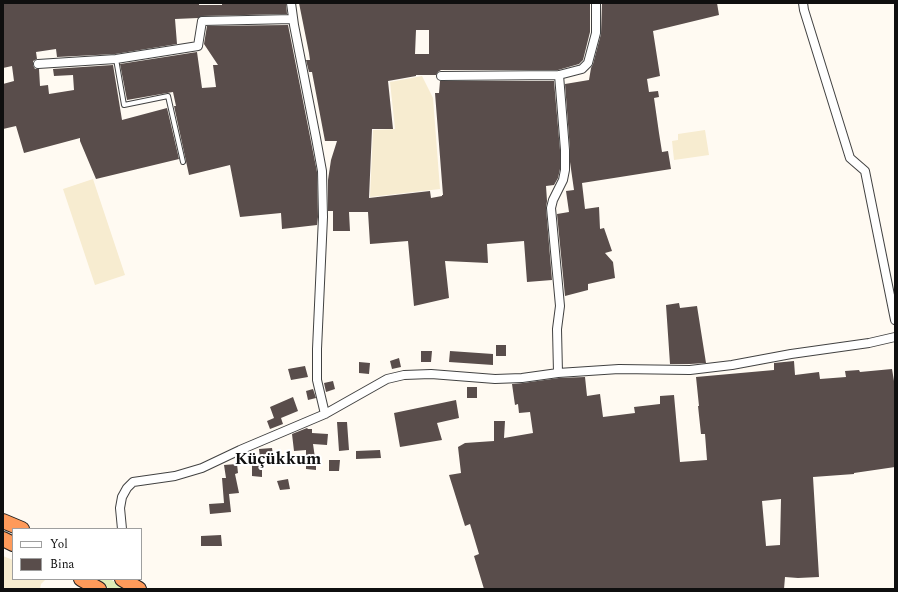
<!DOCTYPE html>
<html>
<head>
<meta charset="utf-8">
<style>
	body { margin:0 }
	#map { position:relative; width:898px; height:592px; overflow:hidden; background:#fffaf2; font-family:Spectral,serif }
	canvas { display:block }
	.frame { position:absolute; inset:0; border:4px solid #0f0f0f; pointer-events:none }
	.legend { position:absolute; left:12px; top:528px; width:130px; height:52px; box-sizing:border-box; background:#fff; border:1px solid #9f9f9f; margin:0; padding:5px 7px; list-style:none; font-size:12px; color:#0f0f0f }
	.legend li { display:flex; align-items:center; gap:8px; height:20px }
	.legend b { width:20px; border:1px solid #9f9f9f }
</style>
</head>
<body>
<div id="map">
<canvas width="898" height="592"></canvas>
<div class="frame"></div>
<ul class="legend">
<li><b style="height:5px;background:#fff"></b>Yol</li>
<li><b style="height:11px;background:#594d4b"></b>Bina</li>
</ul>
</div>
<script>
const g = document.querySelector('canvas').getContext('2d');
g.lineJoin = 'round';
function paint(path, color) { g.fillStyle = color; g.fill(path, 'evenodd'); }
const shape = rows => new Path2D(rows.map(r => 'M' + r).join(''));
function stroke(path, color, width, dash) { g.strokeStyle = color; g.lineWidth = width; g.lineCap = dash ? 'butt' : 'round'; g.setLineDash(dash || []); g.stroke(path); }
function label(font, color, halo, rows, align = 'center') {
  g.font = font + ' Spectral,serif'; g.lineWidth = 4; g.setLineDash([]); g.textBaseline = 'middle'; g.strokeStyle = halo; g.fillStyle = color; for (const [text, x, y, turn = 0] of rows) {
    g.save(); g.translate(x, y); g.rotate((+turn || 0) * Math.PI / 180); g.textAlign = isNaN(turn) ? turn : align; if (halo) g.strokeText(text, 0, 0); g.fillText(text, 0, 0); g.restore();
  }
}
paint(shape([
	[422,76,433,98,440,189,370,197,373,130,395,129,390,82],
	[705,130,709,155,674,160,672,141,678,140,678,134],
	[93,179,125,275,95,285,63,189],
	[3,556,13,560,13,579,46,579,41,584,40,589,3,589]
]), '#f7ecd0');
paint(shape([
	[92,579,110,579,126,589,110,589]
]), '#deedb8');
paint(shape([
	[3,3,199,3,199,5,222,5,222,3,286,3,287,14,202,16,198,18,175,19,177,44,115,54,57,57,56,49,36,52,37,59,33,61,33,65,35,69,39,69,40,86,48,85,49,94,74,90,73,75,54,76,53,69,113,65,122,120,167,108,179,159,96,179,80,141,80,138,24,153,16,126,3,129,3,84,14,81,12,66,3,68],
	[299,3,590,3,590,32,583,60,579,64,558,70,441,70,438,72,436,75,416,75,416,76,388,81,393,129,372,129,369,198,430,191,431,198,442,196,442,195,443,195,435,93,439,93,440,81,554,81,560,150,560,169,558,178,554,185,546,186,547,201,546,208,552,280,527,282,524,241,487,244,488,263,445,261,449,298,414,306,408,241,370,244,368,212,349,212,350,231,333,231,333,211,328,211,328,180,331,160,337,141,325,141,312,72,309,72,306,60,310,60,309,53],
	[416,30,429,30,429,54,415,54],
	[602,3,717,3,719,15,653,31,660,76,647,79,649,92,658,91,659,97,654,98,659,133,662,152,668,151,671,169,582,183,585,209,599,207,600,229,604,228,612,251,605,253,613,262,615,278,588,284,588,290,565,296,557,214,569,212,566,191,574,190,570,162,570,150,565,84,589,80,591,68,593,64,601,34],
	[288,25,317,172,318,217,317,225,282,229,281,213,240,217,230,165,189,175,174,106,176,106,173,92,167,93,127,100,120,64,197,52,202,88,216,87,213,65,218,65,204,44,207,26],
	[679,303,680,308,697,306,706,363,690,364,670,364,666,305],
	[496,345,506,345,506,356,496,356],
	[421,351,432,351,431,362,421,362],
	[450,351,493,354,493,365,449,362],
	[399,358,401,367,392,369,390,361],
	[794,361,795,375,819,372,820,379,846,377,845,371,859,370,860,372,892,369,895,387,895,467,854,473,854,474,813,477,819,577,798,578,785,577,784,589,484,589,474,556,479,554,470,524,465,526,449,475,461,473,458,447,465,443,494,441,494,421,505,421,504,438,533,433,530,412,519,413,518,404,515,405,512,384,523,383,559,378,585,377,587,396,600,394,603,417,635,413,634,407,660,404,660,396,674,395,680,462,707,460,705,434,701,434,698,406,699,406,696,377,774,370,774,363],
	[781,499,780,545,766,546,762,501],
	[359,362,370,363,369,374,359,373],
	[305,366,308,377,291,380,288,369],
	[333,381,335,389,326,392,324,383],
	[467,387,477,387,477,398,467,398],
	[313,389,316,398,308,400,306,391],
	[293,397,298,411,281,418,283,424,270,429,267,421,274,418,270,407],
	[456,400,459,418,437,423,442,440,400,447,394,413],
	[337,422,347,422,349,450,339,451],
	[307,428,308,429,312,429,312,433,328,434,327,445,313,444,315,458,316,459,316,470,306,469,306,450,294,451,292,434],
	[272,448,273,455,260,457,259,449],
	[380,450,381,458,356,459,356,451],
	[329,460,340,460,339,471,329,471],
	[237,464,238,473,235,474,239,493,229,494,231,512,210,514,209,504,224,503,222,478,226,478,224,465],
	[252,465,262,466,262,477,252,476],
	[288,479,290,489,280,490,277,481],
	[221,535,222,546,201,546,201,536]
]), '#594d4b');
const service = shape([
	[116,59,124,105,168,96,183,162]
]);
const minor = shape([
	[291,3,294,25,316,138,322,171,323,217,317,349,317,380,325,414],
	[803,3,804,10,850,158,865,171,895,320],
	[38,64,116,59,198,46,202,21,293,19],
	[441,76,559,75,582,69,588,63,596,33,596,3],
	[558,373,557,329,560,306,551,208,553,200,563,180,565,170,565,150,559,75],
	[122,529,120,508,122,497,127,488,133,482,175,476,202,468,240,450,325,414,387,379,404,375,431,374,495,379,522,378,558,373,619,369,690,370,732,365,791,354,869,343,895,337]
]);
const trunk = shape([
	[3,521,22,529],
	[3,539,13,544],
	[81,579,99,589],
	[122,579,139,589]
]);
stroke(service, '#424242', 6);
stroke(minor, '#424242', 10);
stroke(trunk, '#202020', 16);
stroke(service, '#fff', 4);
stroke(minor, '#fff', 8);
stroke(trunk, '#fe9a5a', 14);
label('bold 17px', '#0f0f0f', '#fff', [
	["Küçükkum",278,461]
]);
</script>
</body>
</html>
